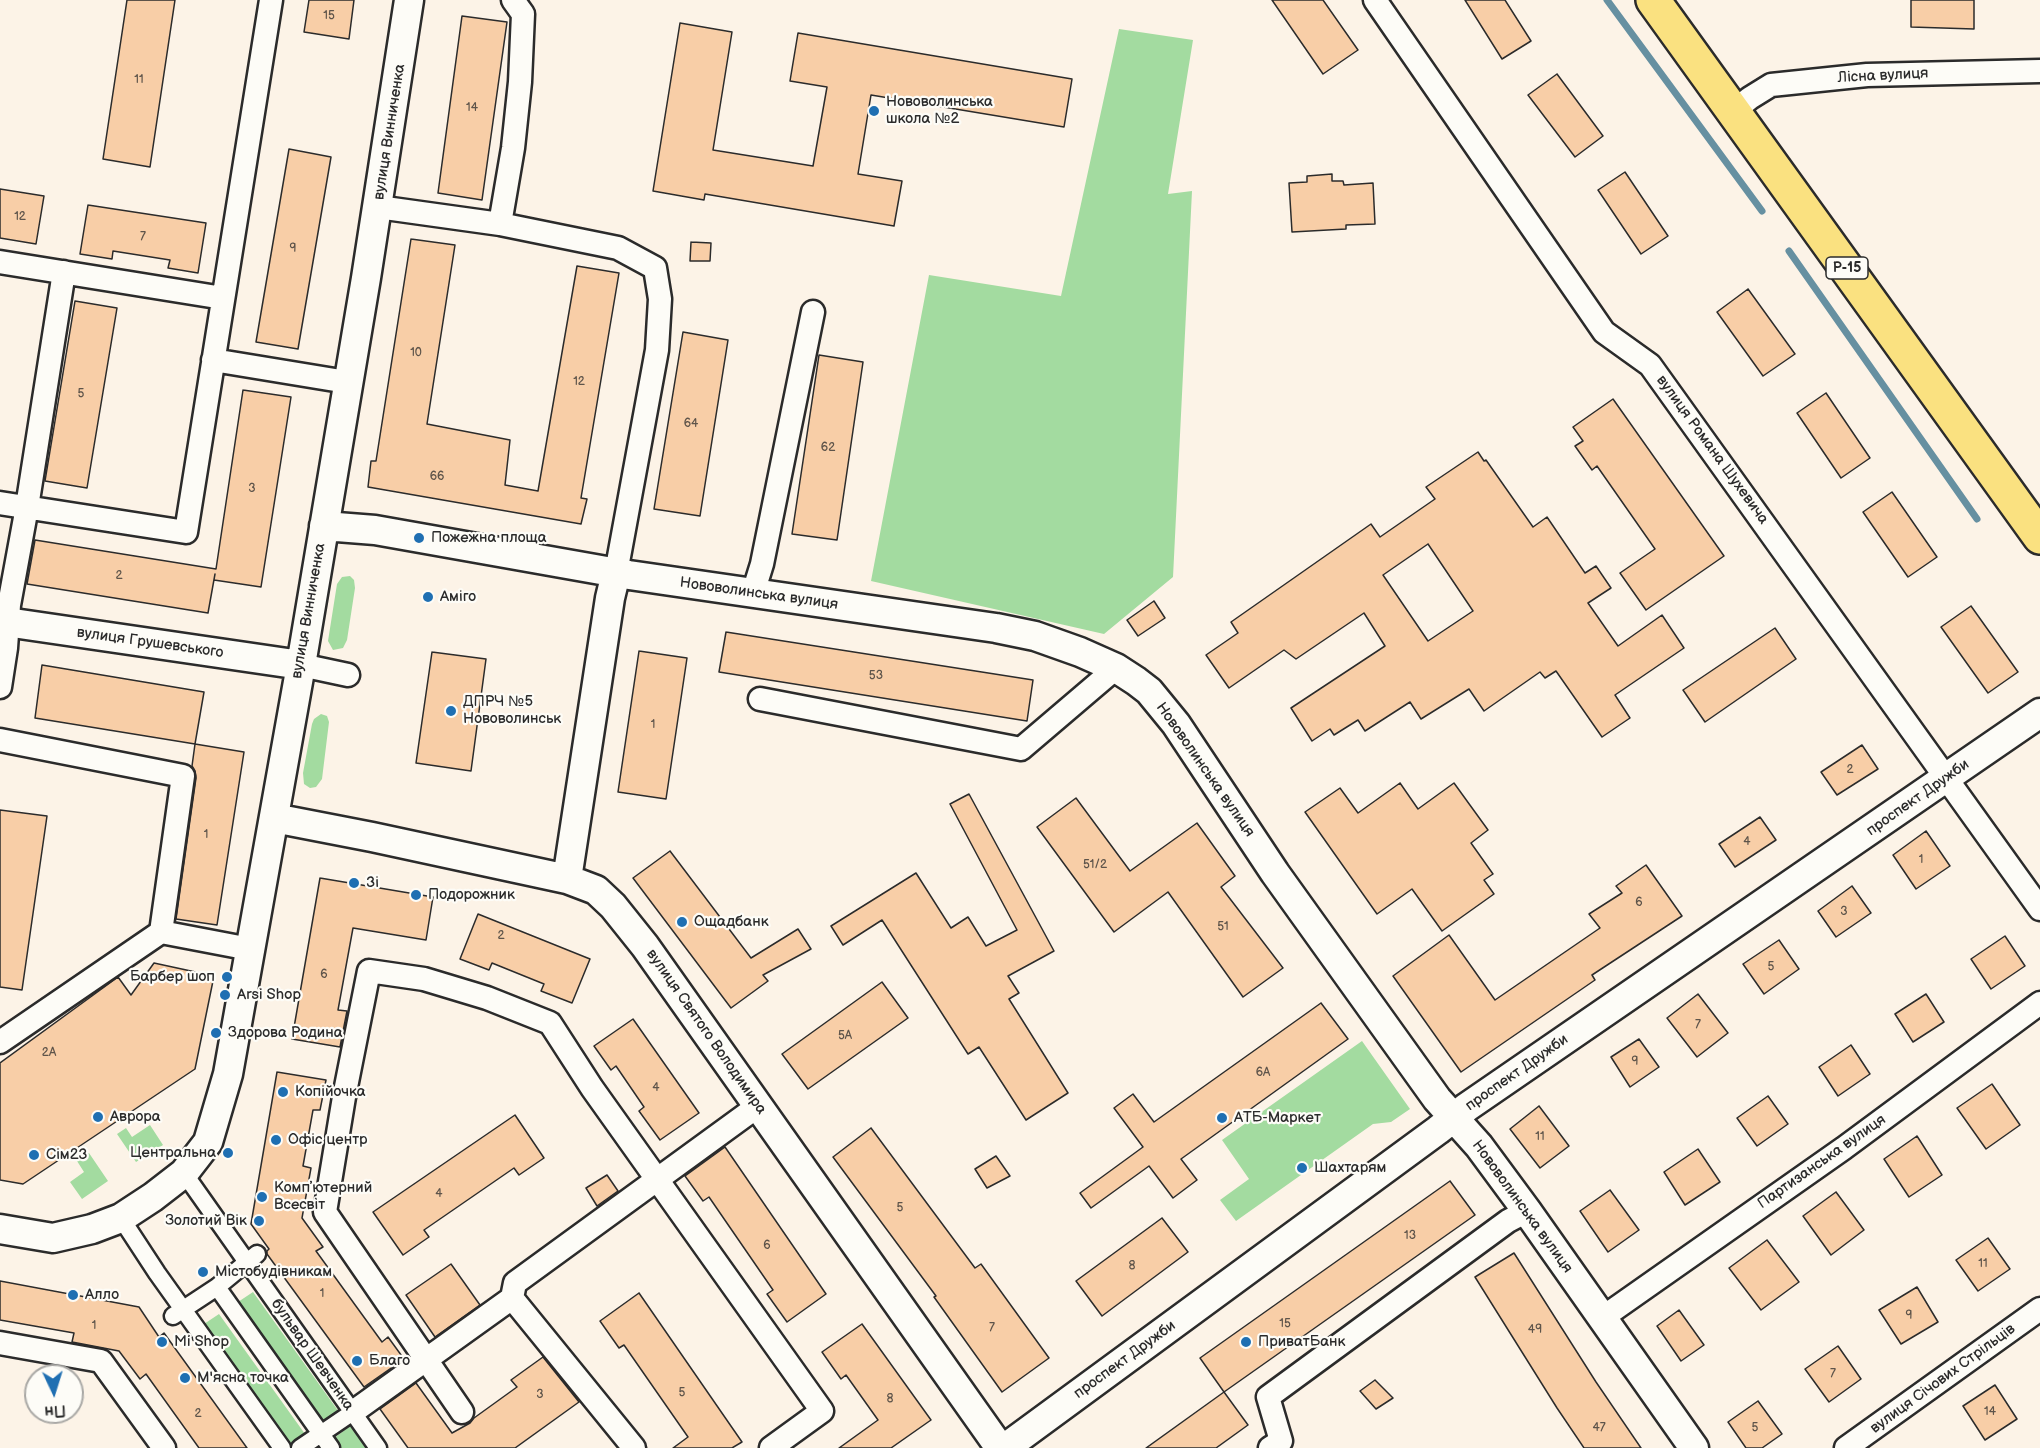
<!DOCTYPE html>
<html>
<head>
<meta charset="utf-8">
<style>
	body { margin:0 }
	#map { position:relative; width:2040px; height:1448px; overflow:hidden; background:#fcf3e7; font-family:"Balsamiq Sans",sans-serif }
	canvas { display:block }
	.north { position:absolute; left:24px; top:1364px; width:60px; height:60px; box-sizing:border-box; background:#fdfcf7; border:2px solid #a9a8a5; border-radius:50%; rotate:176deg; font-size:16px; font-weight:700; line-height:24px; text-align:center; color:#2b2b2b }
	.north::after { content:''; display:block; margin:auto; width:21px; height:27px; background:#1f6fb2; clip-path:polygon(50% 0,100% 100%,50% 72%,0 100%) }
</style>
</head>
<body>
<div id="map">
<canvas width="2040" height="1448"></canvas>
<div class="north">Пн</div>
</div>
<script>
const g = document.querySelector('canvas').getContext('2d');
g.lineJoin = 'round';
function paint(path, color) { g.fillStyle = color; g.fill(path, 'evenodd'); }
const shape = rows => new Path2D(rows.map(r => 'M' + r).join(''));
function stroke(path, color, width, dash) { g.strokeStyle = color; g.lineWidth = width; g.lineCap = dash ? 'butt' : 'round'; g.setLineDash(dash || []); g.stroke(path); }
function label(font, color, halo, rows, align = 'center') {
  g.font = font + ' "Balsamiq Sans",sans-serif'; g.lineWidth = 4.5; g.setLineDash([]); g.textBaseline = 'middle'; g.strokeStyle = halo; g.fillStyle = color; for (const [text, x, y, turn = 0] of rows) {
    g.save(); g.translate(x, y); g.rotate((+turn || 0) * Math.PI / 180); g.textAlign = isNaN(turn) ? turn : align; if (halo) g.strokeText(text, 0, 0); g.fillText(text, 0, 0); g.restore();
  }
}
paint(shape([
	[1119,29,1193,40,1168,194,1192,191,1173,577,1104,634,871,581,929,275,1061,296],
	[350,576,354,580,355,588,347,640,343,648,333,650,328,641,337,584,342,577],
	[321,714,327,716,329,722,322,779,316,787,310,788,304,784,303,773,312,724,314,719],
	[1362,1041,1410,1109,1391,1122,1373,1124,1236,1221,1220,1200,1249,1179,1222,1140],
	[150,1125,163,1145,136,1162,117,1134,126,1128,132,1137],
	[89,1153,108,1181,82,1199,70,1182,84,1172,77,1161],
	[253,1292,339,1412,324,1423,238,1302],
	[219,1314,305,1434,290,1444,204,1324],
	[350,1426,366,1448,341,1448,334,1438]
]), '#a3dba0');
stroke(shape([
	[1607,0,1762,211],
	[1789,251,1977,519]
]), '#6690a1', 7);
const building = shape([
	[127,0,175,0,150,167,103,159,127,0],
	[309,0,354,0,349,39,304,32,309,0],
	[1272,0,1323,0,1358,50,1323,74,1272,0],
	[1465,0,1505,0,1531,41,1502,59,1465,0],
	[1911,0,1974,0,1974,29,1911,27,1911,0],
	[462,16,507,22,482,200,438,193,462,16],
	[680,23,732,32,713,150,813,166,827,87,790,81,798,33,1072,79,1064,127,871,95,858,174,902,181,894,226,705,194,704,200,653,191,680,23],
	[1557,74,1603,136,1575,157,1528,95,1557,74],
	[289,149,331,157,298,349,256,342,289,149],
	[1625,172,1668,236,1641,254,1598,190,1625,172],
	[1332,174,1332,181,1343,181,1344,185,1373,183,1375,224,1346,225,1346,229,1292,232,1289,183,1307,182,1307,176,1332,174],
	[0,189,44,196,36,244,0,238,0,189],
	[88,205,206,223,198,273,168,268,170,260,113,251,112,259,80,254,88,205],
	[411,239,455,245,427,424,510,440,505,485,538,491,577,266,619,273,581,498,587,499,581,524,368,487,371,461,376,461,411,239],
	[691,242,711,243,710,261,690,261,691,242],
	[1748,289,1795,354,1763,376,1717,312,1748,289],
	[75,301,117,308,87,488,45,481,75,301],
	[683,332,728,340,700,516,654,509,683,332],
	[819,355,863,362,837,540,792,534,819,355],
	[243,390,291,397,261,587,214,580,215,574,208,613,27,584,35,540,216,569,243,390],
	[1826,393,1870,458,1841,478,1797,413,1826,393],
	[1613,399,1724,556,1646,610,1620,573,1655,549,1597,466,1592,470,1575,446,1583,441,1573,427,1613,399],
	[1478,452,1484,461,1486,460,1533,527,1547,517,1585,573,1596,566,1611,588,1588,603,1618,646,1662,615,1684,648,1615,695,1630,718,1602,737,1556,671,1545,678,1540,672,1484,711,1469,689,1421,719,1410,702,1365,731,1358,720,1334,735,1330,729,1312,741,1291,708,1385,646,1364,613,1296,659,1284,650,1229,688,1206,655,1238,633,1231,622,1371,524,1380,537,1435,499,1426,487,1478,452],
	[1428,544,1473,611,1428,641,1383,575,1428,544],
	[1892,492,1937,557,1908,577,1863,512,1892,492],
	[1154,601,1165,618,1138,636,1127,620,1154,601],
	[1971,606,2018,672,1988,693,1941,627,1971,606],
	[1775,628,1796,659,1705,722,1683,690,1775,628],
	[726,632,1033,680,1027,721,719,672,726,632],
	[639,651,687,658,666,799,618,792,639,651],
	[432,652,486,659,471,771,416,763,432,652],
	[42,665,204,692,195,744,35,718,42,665],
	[195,744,244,752,217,925,176,919,196,778,195,771,192,766,195,744],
	[1862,745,1878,769,1837,795,1821,772,1862,745],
	[1400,783,1418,809,1454,783,1488,830,1471,843,1493,874,1484,880,1494,894,1442,931,1412,889,1377,914,1305,812,1340,788,1358,813,1400,783],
	[969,794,1054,951,1008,976,1019,993,1009,999,1068,1093,1026,1120,979,1047,968,1054,882,920,843,945,831,926,916,873,951,928,968,917,986,946,1017,930,950,804,969,794],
	[1076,798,1130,871,1197,823,1235,876,1221,887,1283,968,1243,997,1168,892,1114,932,1037,827,1076,798],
	[0,810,47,816,22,990,0,987,0,810],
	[1760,817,1776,840,1735,867,1719,844,1760,817],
	[1926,831,1950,866,1916,889,1893,855,1926,831],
	[670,851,751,958,798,929,811,949,763,975,768,981,731,1008,633,878,670,851],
	[1646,865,1682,916,1592,975,1595,980,1461,1072,1393,976,1449,935,1495,1000,1600,928,1589,914,1622,893,1616,886,1646,865],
	[320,878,433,897,426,940,353,928,338,1010,347,1011,340,1047,292,1039,320,878],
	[1852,886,1871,913,1836,937,1818,911,1852,886],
	[478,914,590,959,572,1003,541,991,544,984,492,963,489,970,460,959,478,914],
	[2005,936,2025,966,1991,989,1971,959,2005,936],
	[1779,940,1799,969,1764,994,1743,964,1779,940],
	[154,963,214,976,195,1069,23,1184,0,1180,0,1063,118,977,131,995,154,963],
	[882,982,908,1018,808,1089,782,1054,882,982],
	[1698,994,1728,1033,1697,1057,1667,1018,1698,994],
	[1926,994,1944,1022,1913,1042,1895,1014,1926,994],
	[1321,1003,1348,1039,1181,1159,1197,1180,1173,1198,1149,1166,1091,1208,1080,1193,1143,1147,1114,1108,1133,1094,1154,1122,1321,1003],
	[633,1019,699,1113,660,1140,639,1111,644,1107,616,1066,611,1070,594,1046,633,1019],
	[1639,1039,1659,1067,1630,1087,1611,1057,1639,1039],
	[1851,1045,1870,1074,1838,1096,1819,1067,1851,1045],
	[277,1072,326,1080,320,1110,313,1110,303,1166,311,1168,302,1218,323,1247,316,1251,382,1342,388,1337,404,1359,364,1387,267,1254,267,1251,269,1249,251,1224,277,1072],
	[1992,1084,2020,1125,1986,1149,1957,1108,1992,1084],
	[1768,1096,1788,1124,1757,1146,1737,1118,1768,1096],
	[1539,1106,1569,1146,1540,1168,1510,1129,1539,1106],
	[515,1115,544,1158,519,1175,514,1168,424,1230,429,1237,403,1255,373,1212,515,1115],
	[871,1128,975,1268,981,1264,1049,1358,1002,1392,934,1297,936,1296,833,1157,871,1128],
	[1917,1136,1942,1175,1909,1197,1884,1159,1917,1136],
	[725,1147,826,1294,787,1322,767,1294,773,1290,709,1197,703,1201,685,1176,725,1147],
	[1698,1149,1720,1182,1685,1205,1664,1172,1698,1149],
	[996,1156,1010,1176,987,1188,975,1169,996,1156],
	[607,1175,618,1191,597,1206,586,1188,607,1175],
	[1450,1181,1475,1215,1224,1392,1200,1358,1450,1181],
	[1610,1190,1639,1230,1608,1252,1580,1211,1610,1190],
	[1836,1192,1864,1230,1831,1255,1803,1216,1836,1192],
	[1162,1218,1188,1252,1102,1316,1076,1281,1162,1218],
	[1988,1238,2010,1269,1978,1291,1956,1260,1988,1238],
	[1767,1240,1799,1282,1761,1310,1729,1268,1767,1240],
	[1514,1253,1596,1382,1641,1448,1584,1448,1557,1408,1475,1277,1514,1253],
	[451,1264,480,1305,435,1337,406,1295,451,1264],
	[0,1281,139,1307,159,1337,164,1333,247,1448,199,1448,146,1374,140,1379,119,1351,72,1342,74,1333,0,1320,0,1281],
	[1917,1287,1938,1322,1901,1344,1879,1310,1917,1287],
	[639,1293,742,1442,732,1448,673,1448,688,1437,624,1345,619,1348,600,1321,639,1293],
	[1679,1310,1704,1345,1681,1361,1657,1326,1679,1310],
	[862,1324,931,1420,891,1448,839,1448,878,1420,846,1375,841,1379,822,1352,862,1324],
	[1838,1346,1861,1379,1829,1402,1805,1369,1838,1346],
	[543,1357,579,1402,515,1448,408,1448,380,1409,416,1383,452,1433,470,1423,474,1418,517,1387,511,1380,543,1357],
	[1375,1380,1393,1398,1376,1409,1360,1391,1375,1380],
	[1995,1385,2017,1419,1985,1440,1963,1406,1995,1385],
	[1224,1392,1248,1425,1216,1448,1146,1448,1224,1392],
	[1758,1401,1782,1434,1762,1448,1746,1448,1728,1422,1758,1401]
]);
paint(building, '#f8cea7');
stroke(building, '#2b2b2b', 1.5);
const pedestrian = shape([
	[184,1173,378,1448],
	[121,1218,157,1273,282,1448],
	[217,1287,331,1448],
	[173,1316,217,1287,257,1254],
	[300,1448,353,1412]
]);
const minor = shape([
	[1375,0,1604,332,1650,365,2040,909],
	[1734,111,1750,98,1771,85,1867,75,2040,71],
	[378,207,500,224,618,248,655,268,660,299,657,350,616,573],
	[500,224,513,148,520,82,523,14,513,0],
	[0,262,223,298],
	[213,360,347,382],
	[0,503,186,532,271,0],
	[753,593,762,564,813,312],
	[301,665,348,675],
	[0,687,6,648,9,605,27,507,64,272],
	[760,699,1021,749,1116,668],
	[0,740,183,776,161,932],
	[0,1042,161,932,250,949],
	[1602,1318,1844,1148,2040,1003],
	[0,1343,101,1361,164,1448],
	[353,1412,512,1298],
	[462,1412,325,1212,344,1097,369,971,424,979,487,998,550,1023,592,1088,822,1411,771,1448],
	[634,1448,512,1298,515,1283,758,1106],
	[1270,1448,1281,1441,1268,1397,1508,1221,1527,1211],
	[1846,1448,2040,1309]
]);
const tertiary = shape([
	[324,526,375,530,629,575,996,628,1035,636,1080,652,1116,668,1136,681,1149,691,1176,724,1275,873,1437,1099,1479,1146,1527,1211,1694,1448],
	[0,621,301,665],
	[274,818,372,837,567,879,596,890,613,906,645,946,1000,1448],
	[567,879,610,598,616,573],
	[0,1229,53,1238,92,1229,121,1218,153,1197,184,1173,208,1142,228,1074,301,665,366,278,409,0],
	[1005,1448,1438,1130,1467,1107,2040,713]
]);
const primary = shape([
	[1653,0,2040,537]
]);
stroke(pedestrian, '#2b2b2b', 21);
stroke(minor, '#2b2b2b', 27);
stroke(tertiary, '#2b2b2b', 33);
stroke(primary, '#2b2b2b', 38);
stroke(pedestrian, '#fdfcf7', 16);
stroke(minor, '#fdfcf7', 22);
stroke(tertiary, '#fdfcf7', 28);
stroke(primary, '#fae180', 33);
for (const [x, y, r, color] of [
	[874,111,6,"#1f6fb2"],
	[419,538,6,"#1f6fb2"],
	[428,597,6,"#1f6fb2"],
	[451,711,6,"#1f6fb2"],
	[354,883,6,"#1f6fb2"],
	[416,895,6,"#1f6fb2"],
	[682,922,6,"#1f6fb2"],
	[227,977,6,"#1f6fb2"],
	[225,995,6,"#1f6fb2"],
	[216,1033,6,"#1f6fb2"],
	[283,1092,6,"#1f6fb2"],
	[98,1117,6,"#1f6fb2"],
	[1222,1118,6,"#1f6fb2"],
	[276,1140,6,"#1f6fb2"],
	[228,1153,6,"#1f6fb2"],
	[34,1155,6,"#1f6fb2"],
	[1302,1168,6,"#1f6fb2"],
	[262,1197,6,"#1f6fb2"],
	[259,1221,6,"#1f6fb2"],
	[203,1272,6,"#1f6fb2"],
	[73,1295,6,"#1f6fb2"],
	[162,1342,6,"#1f6fb2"],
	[1246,1342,6,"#1f6fb2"],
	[357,1361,6,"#1f6fb2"],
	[185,1378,6,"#1f6fb2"]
]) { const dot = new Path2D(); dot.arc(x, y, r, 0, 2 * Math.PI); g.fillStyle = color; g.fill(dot); stroke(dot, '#fdfcf7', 2); }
label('12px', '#5e544a', null, [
	["15",329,16],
	["11",139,80],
	["14",472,108],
	["12",20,217],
	["7",143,237],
	["9",293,249],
	["10",416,353],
	["12",579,382],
	["5",81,394],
	["64",691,424],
	["62",828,448],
	["66",437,477],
	["3",252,489],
	["2",119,576],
	["53",876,676],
	["1",653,725],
	["2",1850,770],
	["1",206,835],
	["4",1747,842],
	["1",1921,860],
	["51/2",1095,865],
	["6",1639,903],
	["3",1844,912],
	["51",1223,927],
	["2",501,936],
	["5",1771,967],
	["6",324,975],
	["7",1698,1025],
	["5А",845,1036],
	["2А",49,1053],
	["9",1635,1062],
	["6А",1263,1073],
	["4",656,1088],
	["11",1540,1137],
	["4",439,1194],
	["5",900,1208],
	["13",1410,1236],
	["6",767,1246],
	["11",1983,1264],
	["8",1132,1266],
	["1",322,1294],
	["9",1909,1316],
	["15",1285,1324],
	["1",94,1326],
	["7",992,1328],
	["49",1535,1330],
	["7",1833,1374],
	["5",682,1393],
	["3",540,1395],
	["8",890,1399],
	["14",1990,1412],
	["2",198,1414],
	["47",1599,1428],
	["5",1755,1428]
]);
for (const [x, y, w] of [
	[1847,268,42]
]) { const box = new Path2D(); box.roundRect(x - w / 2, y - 11, w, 22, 4.5); g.fillStyle = '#fdfcf7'; g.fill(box); stroke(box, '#2b2b2b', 1.5); }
label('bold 14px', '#2b2b2b', null, [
	["Р-15",1847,268]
]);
label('15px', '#2b2b2b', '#fdfcf7', [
	["Лісна вулиця",1883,76,-3],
	["вулиця Винниченка",390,132,-81],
	["вулиця Романа Шухевича",1712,450,54],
	["Нововолинська вулиця",759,594,8],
	["вулиця Винниченка",309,611,-80],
	["вулиця Грушевського",150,643,8],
	["Нововолинська вулиця",1205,770,55],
	["проспект Дружби",1918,798,-35],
	["вулиця Святого Володимира",706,1032,55],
	["проспект Дружби",1517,1073,-35],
	["Партизанська вулиця",1822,1162,-35],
	["Нововолинська вулиця",1522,1207,54],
	["бульвар Шевченка",312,1355,55],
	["проспект Дружби",1125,1360,-36],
	["вулиця Січових Стрільців",1943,1379,-36]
]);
label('15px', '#2b2b2b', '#fdfcf7', [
	["Нововолинська",886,102],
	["школа №2",886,119],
	["Пожежна площа",431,538],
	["Аміго",440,597],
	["ДПРЧ №5",463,702],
	["Нововолинськ",463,719],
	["3і",366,883],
	["Подорожник",428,895],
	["Ощадбанк",694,922],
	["Барбер шоп",215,977,"right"],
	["Arsi Shop",237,995],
	["Здорова Родина",228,1033],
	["Копійочка",295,1092],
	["Аврора",110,1117],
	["АТБ-Маркет",1234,1118],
	["Офіс центр",288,1140],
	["Центральна",216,1153,"right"],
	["Сім23",46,1155],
	["Шахтарям",1314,1168],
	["Компʼютерний",274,1188],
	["Всесвіт",274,1205],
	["Золотий Вік",247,1221,"right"],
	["Містобудівникам",215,1272],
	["Алло",85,1295],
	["Mi Shop",174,1342],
	["ПриватБанк",1258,1342],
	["Благо",369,1361],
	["М'ясна точка",197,1378]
], 'left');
</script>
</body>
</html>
